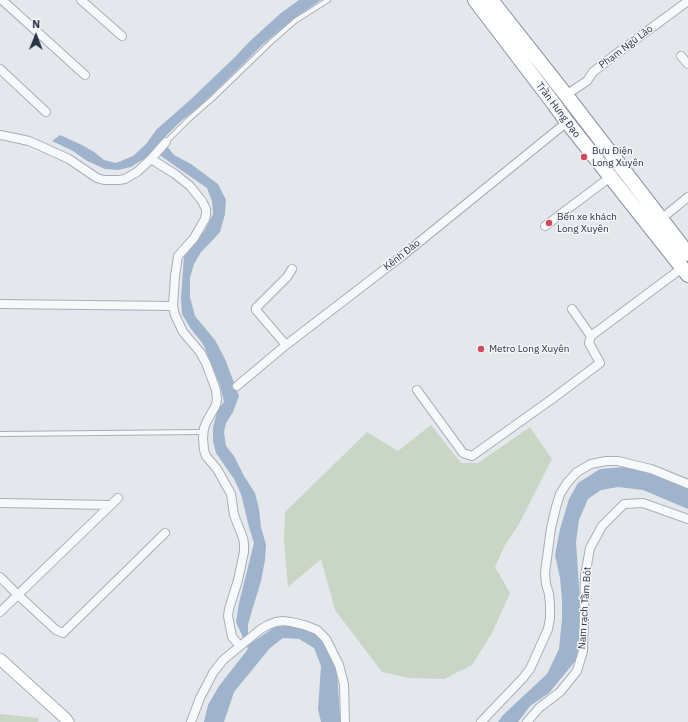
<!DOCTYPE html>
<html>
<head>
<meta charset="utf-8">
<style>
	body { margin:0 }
	#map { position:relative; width:688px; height:722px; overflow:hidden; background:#e4e7ec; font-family:"IBM Plex Sans",sans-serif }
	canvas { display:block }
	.north { position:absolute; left:16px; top:16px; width:40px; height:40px; -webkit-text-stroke:3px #f4f6f9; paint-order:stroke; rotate:1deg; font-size:11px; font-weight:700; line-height:16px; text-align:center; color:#2b3445 }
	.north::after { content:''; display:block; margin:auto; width:14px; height:18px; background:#2b3445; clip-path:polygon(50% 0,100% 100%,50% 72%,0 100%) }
</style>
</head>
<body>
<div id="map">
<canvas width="688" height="722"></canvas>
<div class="north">N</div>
</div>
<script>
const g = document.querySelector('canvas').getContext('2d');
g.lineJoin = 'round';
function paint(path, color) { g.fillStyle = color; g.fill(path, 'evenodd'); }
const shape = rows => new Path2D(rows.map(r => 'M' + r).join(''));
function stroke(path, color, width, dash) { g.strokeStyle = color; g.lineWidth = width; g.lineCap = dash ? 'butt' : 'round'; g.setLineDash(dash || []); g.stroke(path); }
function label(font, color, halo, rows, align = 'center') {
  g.font = font + ' "IBM Plex Sans",sans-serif'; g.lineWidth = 3; g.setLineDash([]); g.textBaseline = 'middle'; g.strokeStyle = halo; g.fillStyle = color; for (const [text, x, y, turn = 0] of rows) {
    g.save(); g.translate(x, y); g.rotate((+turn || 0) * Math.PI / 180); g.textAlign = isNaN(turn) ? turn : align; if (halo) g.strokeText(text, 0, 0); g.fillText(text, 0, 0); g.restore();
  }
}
paint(shape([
	[431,425,461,463,478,463,530,427,552,459,519,524,505,545,495,567,510,593,492,633,472,665,444,679,409,678,382,672,335,610,321,559,288,587,284,540,285,512,367,432,398,451],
	[0,714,39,718,38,722,0,722]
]), '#c9d6c5');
paint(shape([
	[299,0,321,0,296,17,262,45,226,81,200,106,180,122,162,140,174,155,191,164,218,184,226,200,225,214,220,232,209,244,201,252,194,264,190,278,190,297,195,316,215,340,225,359,239,396,233,412,226,423,224,432,226,446,234,456,244,476,255,493,259,509,261,527,266,545,265,560,261,581,248,624,248,635,254,641,275,627,295,625,308,629,321,637,329,651,337,672,340,715,342,722,321,722,318,709,321,666,314,648,299,639,283,638,270,648,234,692,224,722,204,722,208,705,219,686,248,649,236,622,239,603,254,543,249,527,241,494,234,479,216,453,213,441,213,427,218,409,224,402,220,385,203,344,191,329,182,314,181,298,184,257,205,230,213,214,212,201,207,188,155,152,131,167,118,170,105,169,87,161,73,151,52,141,60,135,82,145,94,152,104,160,116,163,133,156,146,144,157,129,189,101,234,58,250,41,281,13],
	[624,467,645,472,672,480,688,488,688,509,643,490,618,487,601,490,588,499,579,520,576,542,580,602,580,632,577,659,549,693,530,706,518,722,498,722,503,715,547,674,559,649,562,619,562,600,560,578,555,555,560,529,569,499,578,483,600,469]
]), '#9fb4cc');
const lane = shape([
	[166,142,188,120,213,98,271,42,295,21,328,0],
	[0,434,203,432]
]);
const street = shape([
	[2,0,85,75],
	[81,0,122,36],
	[681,56,688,64],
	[0,69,46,112],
	[566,95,587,81,593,72,616,54,688,1],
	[0,135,15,138,29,141,47,149,69,159,97,178,104,180,119,180,125,179,137,172,151,159],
	[166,142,151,159,175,174,190,186,202,201,206,209,206,214,205,219,194,238,178,256,175,276,173,306,175,315,183,332,200,352,206,363,212,379,216,390,217,399,216,405,207,421,204,428,203,438,204,450,206,456,217,469,231,494,234,515,243,538,244,544,244,552,238,580,229,609,228,616,232,637,240,646],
	[661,219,688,197],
	[545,226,613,175],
	[0,304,173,306],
	[572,309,591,336],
	[286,345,256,310,256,308,287,277,292,269],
	[237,386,286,345,402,256,567,122],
	[417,390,463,453,472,456,552,399,600,363,589,343,591,336,682,268],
	[0,503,111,505],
	[0,577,18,595,56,630,63,633,165,533],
	[0,612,118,498],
	[191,722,200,698,213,673,223,660,261,629,268,625,276,622,283,621,291,622,304,625,317,630,326,639,339,665,344,684,345,722],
	[481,722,523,678,530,669,548,629,550,618,550,604,549,594,546,584,545,573,551,528,556,507,560,494,567,483,577,472,591,464,606,461,618,461,651,469,688,484],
	[527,722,539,708,560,692,577,671,583,651,585,576,590,548,602,526,624,504,643,503,688,519]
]);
const secondary = shape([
	[0,659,65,718,68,722]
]);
const highway = shape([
	[475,0,554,104,567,122,688,275],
	[491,0,566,95,688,254]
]);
stroke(lane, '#a9aeb7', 6);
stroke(street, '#a9aeb7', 10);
stroke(secondary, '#a9aeb7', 13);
stroke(highway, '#8b94a3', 16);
stroke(lane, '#f7f8fa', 4);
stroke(street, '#f7f8fa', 8);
stroke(secondary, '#fff', 11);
stroke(highway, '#fff', 14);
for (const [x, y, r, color] of [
	[584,157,4,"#d1495b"],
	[549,223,4,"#d1495b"],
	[481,349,4,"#d1495b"]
]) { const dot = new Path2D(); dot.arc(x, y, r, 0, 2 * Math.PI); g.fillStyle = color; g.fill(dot); stroke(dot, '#f4f6f9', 1.5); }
label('10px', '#2b3445', '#f4f6f9', [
	["Phạm Ngũ Lão",626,47,-37],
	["Trần Hưng Đạo",558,110,53],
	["Kênh Đào",402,255,-38],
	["Nam rạch Tầm Bót",585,608,-86]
]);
label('10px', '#2b3445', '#f4f6f9', [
	["Bưu Điện",592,151],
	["Long Xuyên",592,163],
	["Bến xe khách",557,217],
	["Long Xuyên",557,229],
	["Metro Long Xuyên",489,349]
], 'left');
</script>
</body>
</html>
